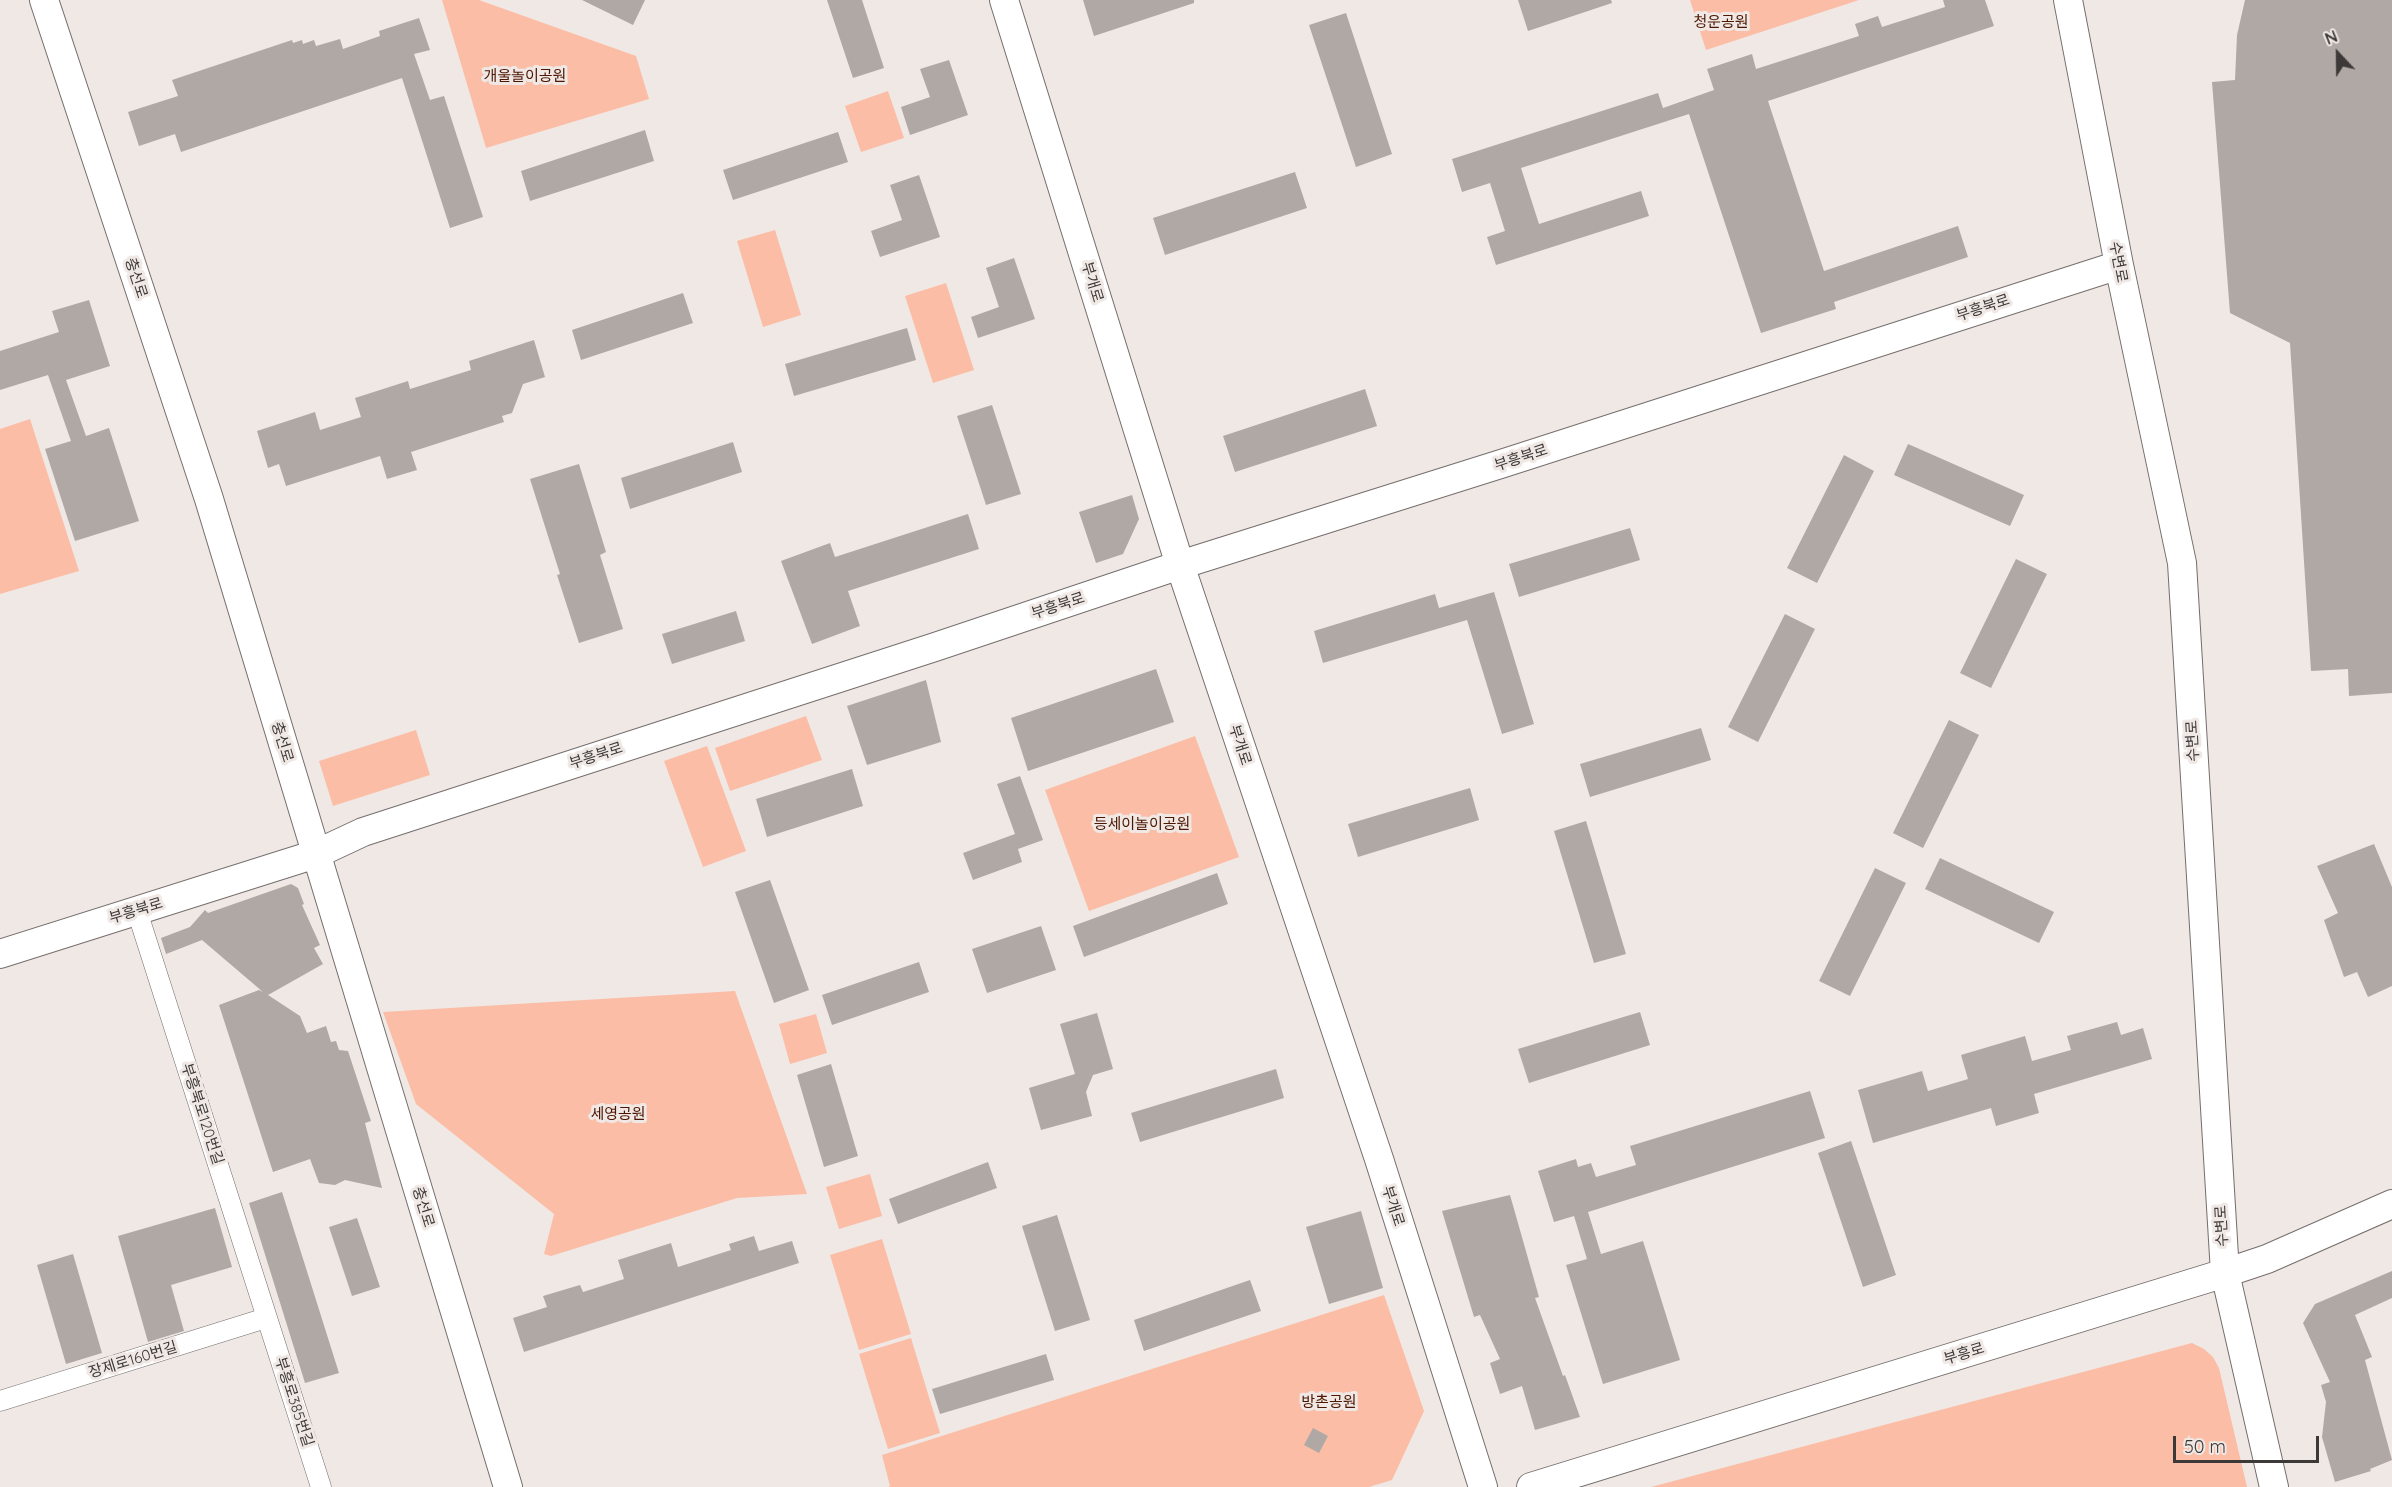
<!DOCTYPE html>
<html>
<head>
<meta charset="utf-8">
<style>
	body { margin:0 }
	#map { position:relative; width:2392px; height:1487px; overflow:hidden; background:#f0e8e5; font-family:Quicksand,sans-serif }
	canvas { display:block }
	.north { position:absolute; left:2308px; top:24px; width:60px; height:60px; -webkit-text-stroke:4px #f0e8e5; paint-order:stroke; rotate:338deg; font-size:16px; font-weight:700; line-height:24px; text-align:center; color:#3c3938 }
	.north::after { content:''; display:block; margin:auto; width:21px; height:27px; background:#3c3938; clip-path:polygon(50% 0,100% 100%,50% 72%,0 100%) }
	.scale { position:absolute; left:2173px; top:1436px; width:146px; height:27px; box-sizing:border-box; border:3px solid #3c3938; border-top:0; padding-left:8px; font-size:18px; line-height:21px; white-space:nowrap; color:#3c3938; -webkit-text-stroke:4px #f0e8e5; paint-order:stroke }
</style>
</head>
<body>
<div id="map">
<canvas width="2392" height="1487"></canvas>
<div class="north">N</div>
<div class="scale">50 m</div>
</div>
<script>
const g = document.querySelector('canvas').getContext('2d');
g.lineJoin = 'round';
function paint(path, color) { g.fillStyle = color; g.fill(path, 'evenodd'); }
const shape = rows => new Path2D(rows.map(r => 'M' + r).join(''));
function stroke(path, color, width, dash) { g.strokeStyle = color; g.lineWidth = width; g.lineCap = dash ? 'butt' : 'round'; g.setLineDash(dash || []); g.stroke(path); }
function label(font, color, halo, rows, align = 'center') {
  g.font = font + ' Quicksand,"Noto Sans KR",sans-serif'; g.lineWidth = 6; g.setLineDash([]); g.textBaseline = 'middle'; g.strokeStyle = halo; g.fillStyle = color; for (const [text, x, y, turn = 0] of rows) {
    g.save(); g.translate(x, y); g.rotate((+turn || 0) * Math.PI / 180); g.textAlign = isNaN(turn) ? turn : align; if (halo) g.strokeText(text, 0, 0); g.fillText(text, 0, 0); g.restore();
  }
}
paint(shape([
	[442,0,479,0,636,56,649,99,486,148],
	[1690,0,1859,0,1706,50],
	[888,91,904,138,861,152,845,106],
	[775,230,801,315,763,327,737,241],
	[946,283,974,370,933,383,905,296],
	[30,419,79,571,0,594,0,429],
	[806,716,822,760,730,791,715,748],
	[416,730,430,775,333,806,319,761],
	[1195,736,1239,857,1089,911,1045,790],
	[707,746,746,851,703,867,664,761],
	[735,991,807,1194,737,1198,551,1256,544,1254,554,1214,416,1104,383,1012],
	[816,1014,827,1053,790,1064,779,1024],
	[870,1174,882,1216,839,1229,826,1187],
	[882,1239,911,1334,859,1350,830,1255],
	[1384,1295,1424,1411,1392,1480,1369,1487,888,1487,890,1486,882,1455],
	[911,1338,940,1433,888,1449,859,1354],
	[2192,1343,2204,1349,2213,1357,2219,1368,2247,1487,1651,1487]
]), '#fbbda5');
paint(shape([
	[582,0,645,0,633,25],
	[827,0,862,0,884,68,853,78],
	[1083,0,1194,0,1194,3,1094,36],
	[1518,0,1611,0,1612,3,1528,31],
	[1943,0,1985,0,1994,26,1768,101,1824,271,1958,226,1968,257,1834,302,1836,309,1761,333,1689,114,1521,168,1539,224,1641,191,1649,216,1496,265,1487,237,1505,231,1490,183,1462,192,1452,159,1658,93,1663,108,1714,90,1707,69,1752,54,1756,69,1859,36,1855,24,1878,16,1882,27,1945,7],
	[2245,0,2392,0,2392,693,2349,696,2348,669,2311,671,2290,343,2230,313,2212,82,2235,80,2237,35],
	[1346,13,1392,154,1356,167,1309,25],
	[419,18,430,50,414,54,430,100,444,96,483,217,450,228,402,78,181,152,175,134,139,146,128,112,178,96,172,80,292,40,293,43,302,40,303,44,314,40,316,46,340,39,343,49,380,36,379,31],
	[949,60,968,115,910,135,901,107,930,97,920,69],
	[645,130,654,161,530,201,521,171],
	[838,132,848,162,733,200,723,170],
	[1295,172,1307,208,1165,255,1153,218],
	[919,175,940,237,880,257,871,231,902,220,890,185],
	[1014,258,1035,319,978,338,971,317,999,307,986,268],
	[683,293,693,323,581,360,572,330],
	[89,300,110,366,66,380,86,436,109,428,139,521,75,541,45,449,71,441,48,375,0,390,0,351,59,332,52,311],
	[907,328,916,360,794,396,785,364],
	[534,340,545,377,523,384,512,413,502,416,504,422,411,452,417,470,387,479,380,456,286,486,279,464,268,468,257,431,315,412,320,430,361,417,355,398,408,381,410,389,471,370,469,361],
	[1365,389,1377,426,1235,472,1223,436],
	[992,405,1021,494,986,505,957,416],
	[733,442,742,472,630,509,621,478],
	[1908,444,2024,495,2010,526,1894,475],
	[1844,455,1874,471,1817,583,1787,568],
	[579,464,606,552,600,555,623,629,579,643,557,575,560,574,530,479],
	[1132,495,1139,519,1123,554,1096,563,1079,512],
	[968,514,979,549,848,591,860,626,812,644,781,561,830,543,835,557],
	[1630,528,1640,560,1519,597,1509,564],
	[2016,559,2047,574,1991,688,1960,673],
	[1494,592,1534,724,1502,734,1467,620,1323,663,1314,631,1435,594,1439,608],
	[736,611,745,641,672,664,662,634],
	[1785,614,1815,629,1758,742,1728,727],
	[1156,669,1174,722,1028,771,1011,718],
	[926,680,941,742,867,765,847,706],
	[1949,720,1979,735,1923,848,1893,833],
	[1701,728,1711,760,1590,797,1580,764],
	[852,769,863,806,767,837,756,799],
	[1020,776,1043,840,1018,849,1022,862,973,880,963,853,1015,834,997,784],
	[1470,788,1479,820,1358,857,1348,824],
	[1586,821,1626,954,1594,963,1554,831],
	[2374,844,2392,887,2392,986,2368,997,2357,972,2344,977,2324,920,2338,913,2317,866],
	[1940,858,2054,912,2039,943,1925,889],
	[1875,868,1906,883,1850,996,1819,981],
	[1217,873,1228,904,1084,957,1073,926],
	[770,880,809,990,774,1003,735,892],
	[291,884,298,888,304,904,302,905,320,945,314,948,323,964,268,995,300,1016,307,1033,326,1026,331,1042,336,1041,339,1050,348,1051,371,1121,365,1123,382,1188,345,1180,335,1185,319,1183,310,1159,273,1172,219,1005,259,990,263,992,202,940,166,954,161,938,190,927,205,910,208,913],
	[1041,926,1056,970,987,993,972,949],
	[919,962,929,992,832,1025,822,995],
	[1640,1012,1650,1045,1529,1083,1518,1049],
	[1097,1013,1113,1069,1093,1075,1086,1092,1092,1116,1041,1130,1029,1088,1075,1074,1060,1024],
	[2117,1022,2121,1035,2143,1028,2152,1059,2034,1094,2039,1113,1996,1126,1991,1108,1873,1143,1858,1090,1922,1071,1928,1091,1968,1079,1961,1055,2025,1036,2032,1061,2071,1050,2067,1036],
	[831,1064,858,1156,824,1167,797,1075],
	[1276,1069,1284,1098,1140,1142,1131,1113],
	[1810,1091,1825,1138,1588,1212,1601,1254,1643,1241,1680,1360,1603,1384,1566,1265,1587,1259,1574,1216,1554,1222,1538,1171,1576,1159,1578,1167,1591,1163,1596,1177,1636,1165,1630,1146],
	[1851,1141,1896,1275,1863,1287,1818,1153],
	[988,1162,997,1188,898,1224,889,1199],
	[282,1192,339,1373,305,1383,249,1203],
	[1510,1195,1539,1297,1535,1298,1563,1376,1565,1375,1580,1417,1535,1430,1522,1386,1500,1394,1490,1363,1500,1359,1480,1315,1474,1317,1442,1211],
	[215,1208,232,1267,171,1285,184,1331,148,1342,118,1236],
	[1361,1211,1383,1288,1329,1304,1306,1227],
	[1057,1215,1090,1320,1055,1331,1022,1226],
	[357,1218,380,1287,352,1296,329,1227],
	[754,1236,759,1251,792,1241,799,1263,524,1352,513,1318,547,1307,543,1296,580,1285,583,1292,624,1279,618,1260,671,1243,678,1267,731,1250,729,1244],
	[73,1254,102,1353,66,1364,37,1265],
	[2392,1271,2392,1298,2355,1315,2372,1357,2365,1360,2392,1460,2370,1469,2371,1471,2335,1482,2322,1437,2326,1402,2321,1385,2330,1382,2303,1323,2315,1304],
	[1250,1280,1261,1311,1144,1351,1134,1320],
	[1046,1354,1054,1380,940,1414,932,1389],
	[1313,1428,1328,1436,1319,1453,1304,1445]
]), '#b0a8a5');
const street = shape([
	[137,911,321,1487],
	[0,1401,266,1318]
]);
const secondary = shape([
	[44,0,209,499,508,1487],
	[1004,0,1180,565,1379,1159,1483,1487],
	[2068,0,2119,265,2182,563,2225,1273,2274,1487],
	[0,954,316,854,363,832,935,647,1180,565,1504,463,2119,265],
	[1531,1487,2225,1273,2267,1259,2392,1204]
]);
stroke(street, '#756e6c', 21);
stroke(secondary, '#756e6c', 30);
stroke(street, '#fff', 20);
stroke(secondary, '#fff', 28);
label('15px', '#4c1600', '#f0e8e5', [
	["청운공원",1721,22],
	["개울놀이공원",525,76],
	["등세이놀이공원",1142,824],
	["세영공원",618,1114],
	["방촌공원",1329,1402]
]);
label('15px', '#3c3938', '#f0e8e5', [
	["수변로",2118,262,79],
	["충선로",136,278,72],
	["부개로",1092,282,73],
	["부흥북로",1983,308,-18],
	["부흥북로",1521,458,-18],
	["부흥북로",1058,606,-18],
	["수변로",2193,741,-93],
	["충선로",282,742,73],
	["부개로",1240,745,72],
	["부흥북로",596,756,-18],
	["부흥북로",136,911,-17],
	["부흥북로120번길",202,1114,72],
	["부개로",1393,1206,72],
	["충선로",423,1207,73],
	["수변로",2222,1226,-93],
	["부흥로",1964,1354,-17],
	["장제로160번길",133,1360,-17],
	["부흥로385번길",294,1402,72]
]);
</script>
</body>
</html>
